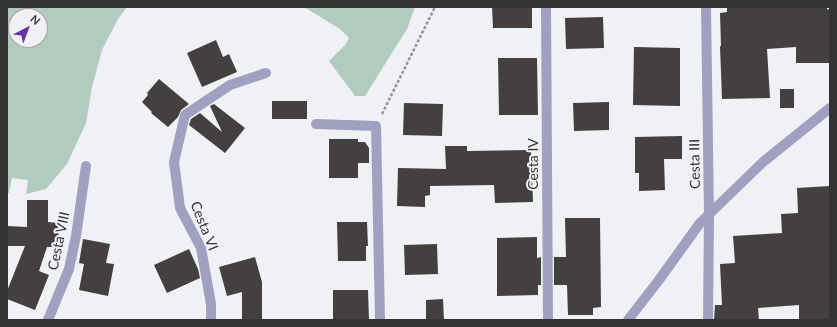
<!DOCTYPE html>
<html>
<head>
<meta charset="utf-8">
<style>
	body { margin:0 }
	#map { position:relative; width:837px; height:327px; overflow:hidden; background:#eff1f4; font-family:Lato,sans-serif }
	canvas { display:block }
	.frame { position:absolute; inset:0; border:8px solid #333334; pointer-events:none }
	.north { position:absolute; left:8px; top:8px; width:40px; height:40px; box-sizing:border-box; background:#eff1f4; border:1px solid #a4a5a7; border-radius:50%; rotate:42deg; font-size:11px; font-weight:700; line-height:16px; text-align:center; color:#333334 }
	.north::after { content:''; display:block; margin:auto; width:14px; height:18px; background:#6d31a6; clip-path:polygon(50% 0,100% 100%,50% 72%,0 100%) }
</style>
</head>
<body>
<div id="map">
<canvas width="837" height="327"></canvas>
<div class="frame"></div>
<div class="north">N</div>
</div>
<script>
const g = document.querySelector('canvas').getContext('2d');
g.lineJoin = 'round';
function paint(path, color) { g.fillStyle = color; g.fill(path, 'evenodd'); }
const shape = rows => new Path2D(rows.map(r => 'M' + r).join(''));
function stroke(path, color, width, dash) { g.strokeStyle = color; g.lineWidth = width; g.lineCap = dash ? 'butt' : 'round'; g.setLineDash(dash || []); g.stroke(path); }
function label(font, color, halo, rows, align = 'center') {
  g.font = font + ' Lato,sans-serif'; g.lineWidth = 4; g.setLineDash([]); g.textBaseline = 'middle'; g.strokeStyle = halo; g.fillStyle = color; for (const [text, x, y, turn = 0] of rows) {
    g.save(); g.translate(x, y); g.rotate((+turn || 0) * Math.PI / 180); g.textAlign = isNaN(turn) ? turn : align; if (halo) g.strokeText(text, 0, 0); g.fillText(text, 0, 0); g.restore();
  }
}
paint(shape([
	[7,7,127,7,118,19,102,50,92,87,86,123,67,164,46,189,26,194,28,180,12,178,9,193,7,193],
	[16,16,40,16,40,40,16,40],
	[304,7,415,7,407,29,365,96,355,96,329,61,345,45,349,38,340,29]
]), '#b1ccbf');
paint(shape([
	[492,7,532,7,532,28,493,28],
	[727,7,827,7,827,9,830,10,830,63,796,63,796,47,767,49,770,98,722,99,720,46,721,46,720,13,727,12],
	[603,17,604,48,566,49,565,18],
	[216,40,223,57,229,54,237,72,202,87,187,53],
	[634,47,680,48,680,106,633,105],
	[498,58,537,58,538,115,499,115],
	[159,79,189,104,181,110,178,117,168,127,151,113,152,112,142,102,148,95,147,93],
	[780,89,794,89,794,108,780,108],
	[272,101,307,101,307,119,272,119],
	[609,102,609,130,574,131,573,103],
	[404,103,443,104,442,136,403,135],
	[214,104,245,128,225,153,189,125,191,119,200,113,222,132,210,106],
	[682,136,682,159,664,159,665,190,639,191,639,173,635,173,635,137],
	[329,139,358,139,358,142,365,142,369,148,369,163,358,163,358,178,329,178],
	[445,146,467,146,467,151,531,150,533,202,495,203,494,185,430,186,430,195,425,196,425,207,397,206,398,168,446,169],
	[830,186,830,320,799,320,799,305,758,308,759,320,714,320,715,305,722,305,720,264,735,263,733,236,782,233,781,214,798,213,797,188],
	[27,200,48,200,48,222,58,223,59,247,47,247,39,271,49,275,35,310,7,299,7,291,25,246,7,246,7,226,27,227],
	[565,218,600,218,601,307,593,308,593,315,568,315,567,285,554,285,554,257,566,257],
	[337,222,367,222,368,246,366,246,366,261,338,261],
	[537,237,537,258,541,257,541,285,538,285,538,295,497,296,497,238],
	[83,239,110,244,106,263,114,264,108,296,79,290,84,264,79,263],
	[437,244,438,274,405,275,404,245],
	[189,249,198,269,200,278,167,293,154,265],
	[255,257,262,282,262,320,242,320,242,292,227,296,219,267],
	[333,290,368,290,369,320,333,320],
	[443,299,444,320,426,320,426,300]
]), '#43403f');
stroke(shape([
	[382,114,435,7]
]), '#929395', 2.5, [3, 2]);
stroke(shape([
	[546,7,548,320],
	[706,7,709,215,708,320],
	[316,124,376,126,380,320],
	[48,320,69,269,76,236,86,166],
	[211,320,211,304,201,248,180,208,174,162,185,115,230,85,266,73],
	[628,320,659,280,700,223,763,162,830,108]
]), '#a1a0c1', 10);
label('14px', '#333334', '#eff1f4', [
	["Cesta IV",533,164,-90],
	["Cesta III",695,164,-91],
	["Cesta VI",204,226,68],
	["Cesta VIII",59,241,-78]
]);
</script>
</body>
</html>
